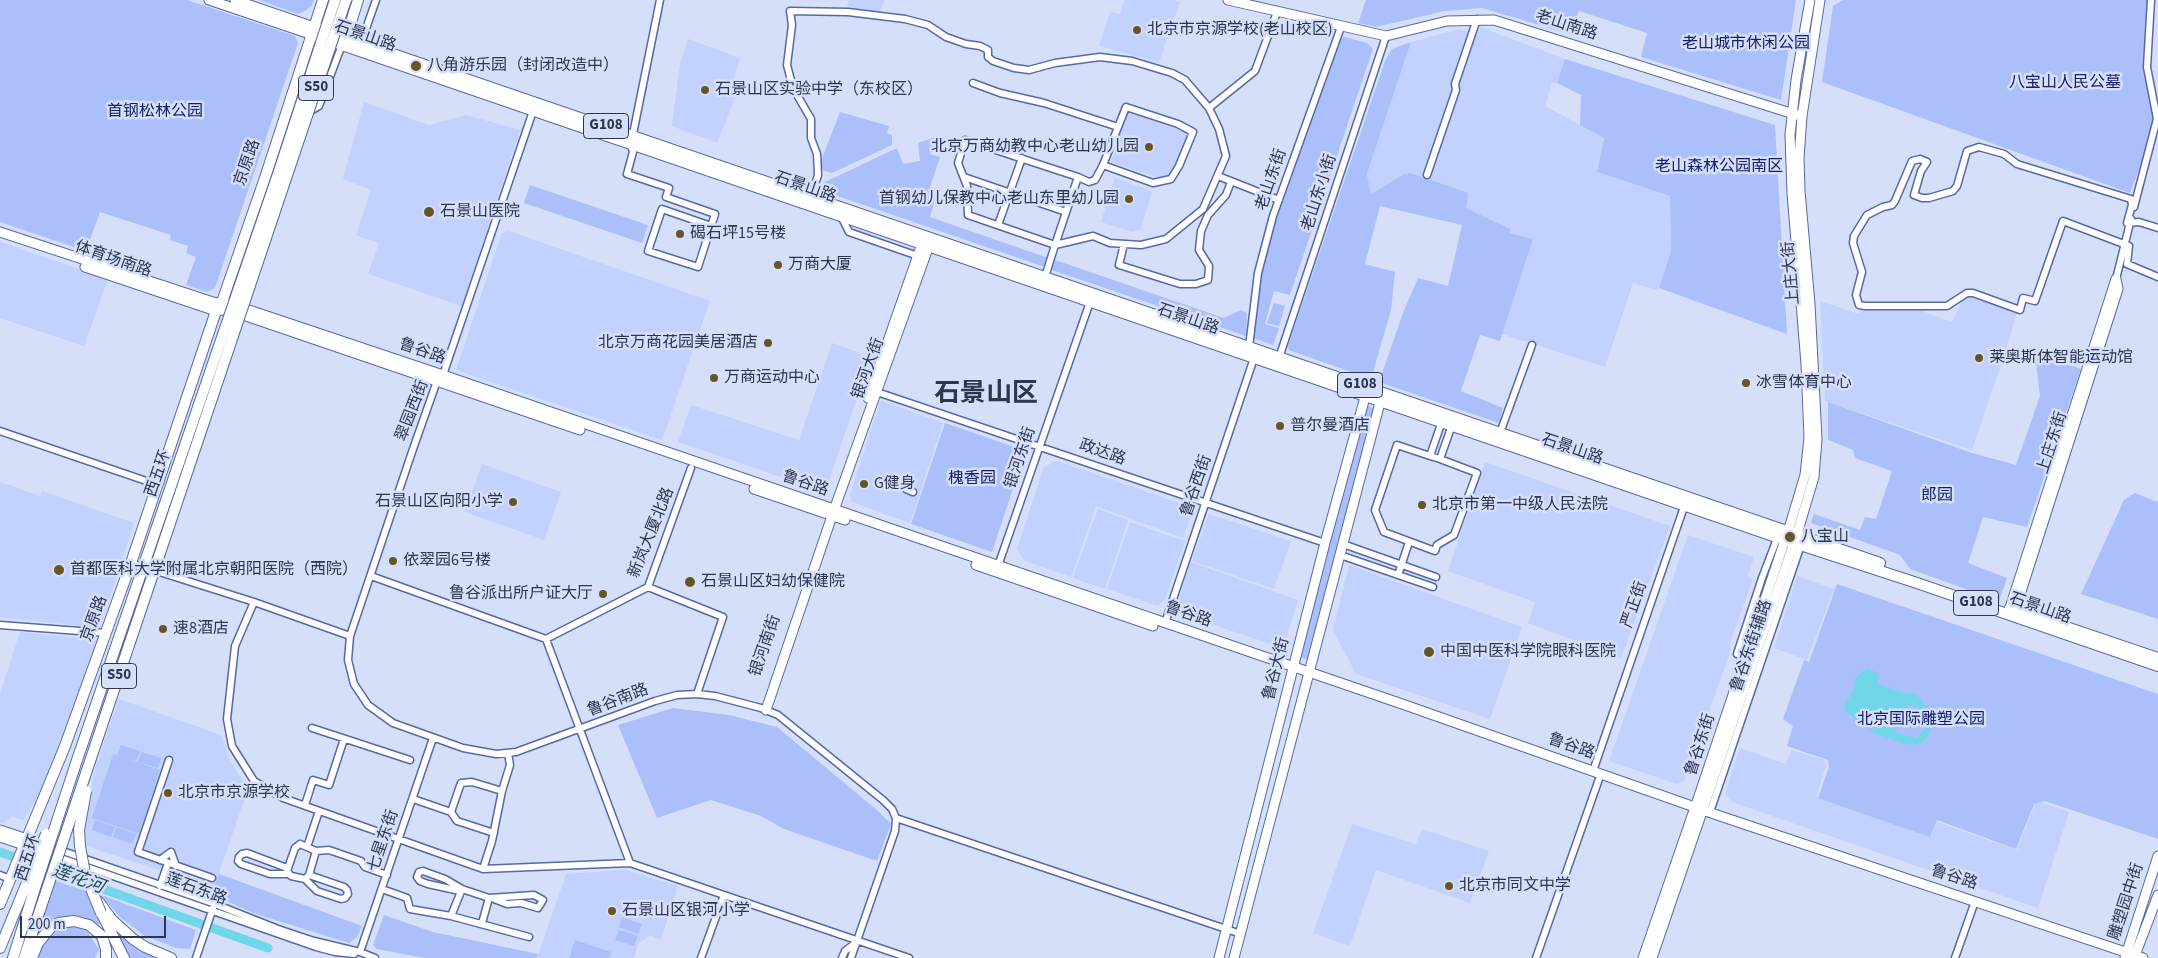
<!DOCTYPE html>
<html>
<head>
<meta charset="utf-8">
<style>
	body { margin:0 }
	#map { position:relative; width:2158px; height:958px; overflow:hidden; background:#d5dffa; font-family:"Source Sans 3",sans-serif }
	canvas { display:block }
	.scale { position:absolute; left:20px; top:916px; width:146px; height:22px; box-sizing:border-box; border:2px solid #2d3650; border-top:0; padding-left:6px; font-size:15px; line-height:18px; white-space:nowrap; color:#2d3650; -webkit-text-stroke:4px #d5dffa; paint-order:stroke }
</style>
</head>
<body>
<div id="map">
<canvas width="2158" height="958"></canvas>
<div class="scale">200 m</div>
</div>
<script>
const g = document.querySelector('canvas').getContext('2d');
g.lineJoin = 'round';
function paint(path, color) { g.fillStyle = color; g.fill(path, 'evenodd'); }
const shape = rows => new Path2D(rows.map(r => 'M' + r).join(''));
function stroke(path, color, width, dash) { g.strokeStyle = color; g.lineWidth = width; g.lineCap = dash ? 'butt' : 'round'; g.setLineDash(dash || []); g.stroke(path); }
function label(font, color, halo, rows, align = 'center') {
  g.font = font + ' "Source Sans 3","Noto Sans SC",sans-serif'; g.lineWidth = 5; g.setLineDash([]); g.textBaseline = 'middle'; g.strokeStyle = halo; g.fillStyle = color; for (const [text, x, y, turn = 0] of rows) {
    g.save(); g.translate(x, y); g.rotate((+turn || 0) * Math.PI / 180); g.textAlign = isNaN(turn) ? turn : align; if (halo) g.strokeText(text, 0, 0); g.fillText(text, 0, 0); g.restore();
  }
}
paint(shape([
	[849,0,884,0,880,12,847,8],
	[1124,0,1173,0,1180,2,1159,62,1099,46,1110,12,1120,14],
	[1480,27,1565,59,1557,83,1552,83,1545,106,1604,138,1597,172,1670,196,1671,251,1659,288,1657,290,1633,283,1605,367,1502,334,1533,239,1510,233,1510,229,1466,208,1467,193,1404,174,1371,194,1367,174,1411,42,1460,29,1477,35],
	[688,39,740,58,731,88,737,93,717,143,672,126,680,64],
	[364,102,429,125,466,115,520,130,462,306,368,274,379,243,356,235,371,190,343,179],
	[1127,112,1188,133,1174,173,1168,176,1156,177,1111,162],
	[1115,178,1152,191,1141,229,1133,232,1101,222],
	[509,231,710,301,662,440,456,370,502,233],
	[0,242,108,279,84,346,0,318],
	[1965,295,2017,312,2006,350,1972,450,1825,401,1820,301,1859,314,1861,308,1919,310,1952,322],
	[832,343,871,357,827,486,814,488,678,442,691,405,799,440],
	[882,401,943,423,910,523,852,502,850,495,880,402],
	[1057,461,1185,505,1191,515,1183,538,1096,506,1071,577,1025,561,1017,549,1044,467],
	[1485,462,1670,526,1621,658,1528,623,1535,602,1448,571],
	[482,464,561,492,544,540,465,512],
	[0,482,40,496,42,491,134,523,100,628,0,617],
	[1098,509,1128,520,1105,589,1073,578],
	[1209,514,1291,541,1274,589,1192,561],
	[1130,522,1185,541,1165,599,1158,606,1107,589],
	[1688,535,1754,557,1748,576,1753,579,1731,640,1729,656,1684,781,1677,784,1609,761],
	[1191,562,1298,600,1283,648,1175,612],
	[1349,565,1522,627,1490,719,1356,674,1333,630],
	[1797,576,1834,589,1807,660,1774,648],
	[20,632,100,640,42,790,23,820,12,817,3,823,0,822,0,694],
	[119,699,221,735,230,760,248,789,215,884,211,887,86,846,85,838,89,797,96,766],
	[1740,748,1786,764,1791,750,1824,760,1826,766,1816,796,1931,836,1937,822,2017,850,2036,801,2069,812,2038,908,1732,802,1725,794],
	[1352,824,1416,844,1422,829,1489,851,1470,903,1376,870,1350,946,1313,933],
	[624,870,678,886,661,940,650,936,638,943,634,958,537,958,566,874]
]), '#c2d1fd');
paint(shape([
	[0,0,187,0,295,36,298,43,215,288,207,292,186,285,196,257,186,253,188,246,170,240,171,235,100,212,86,251,0,222],
	[259,0,314,0,312,5,305,11,298,14],
	[1366,0,1796,0,1781,100,1641,57,1647,33,1579,11,1570,34,1482,8,1445,11,1376,27,1358,23],
	[1843,0,2147,0,2144,64,2155,114,2145,154,2130,193,1822,82,1833,6],
	[1344,37,1367,43,1373,49,1290,295,1274,291,1265,324,1279,328,1273,345,1253,338,1260,273,1276,215,1339,40],
	[1411,42,1367,174,1371,194,1404,174,1410,173,1468,193,1466,208,1510,229,1510,233,1533,239,1500,341,1480,335,1461,391,1503,408,1499,423,1379,382,1403,313,1418,278,1448,286,1462,225,1380,206,1365,264,1395,272,1391,310,1371,379,1289,350,1288,346,1385,61,1392,49],
	[1565,59,1775,125,1787,334,1659,288,1671,251,1670,196,1597,172,1604,138,1580,125,1581,95,1557,83],
	[840,112,889,126,887,133,892,135,892,145,832,173,818,169],
	[938,136,930,154,940,157,930,187,938,190,930,217,1048,258,1045,267,820,190,823,183,897,148,903,164,920,161,918,143],
	[530,185,648,225,642,243,524,203],
	[1055,260,1224,318,1241,310,1247,313,1246,336,1052,270],
	[1274,303,1285,306,1279,326,1267,323],
	[2035,353,2081,369,2027,527,1983,517,1968,563,2007,578,1999,601,1910,569,1900,555,1811,523,1814,514,1860,530,1865,517,1876,519,1892,471,1855,458,1853,450,1828,440,1828,402,1972,453,2016,465,2040,396],
	[1369,406,1373,408,1375,413,1310,660,1299,657,1365,408],
	[945,423,1020,449,1024,455,992,552,911,524],
	[2135,493,2157,502,2158,499,2158,619,2081,594,2124,500],
	[1837,584,2158,694,2158,839,2045,801,2034,804,2016,849,1937,820,1930,837,1818,798,1829,767,1828,760,1787,746,1793,726,1783,719,1804,660,1809,662],
	[673,708,729,715,777,727,878,811,891,824,877,861,784,829,761,816,711,800,657,818,618,725],
	[121,745,140,751,136,761,128,759,160,770,139,834,92,818,113,754,117,755],
	[142,752,161,758,158,768,138,762],
	[95,820,115,827,111,837,92,830],
	[116,827,136,834,132,844,113,837],
	[219,874,362,926,357,937,349,943,253,913,211,894,211,887,215,884],
	[56,881,88,892,102,921,98,925,84,917,72,915,54,919,42,929,40,928],
	[101,895,196,930,190,949,176,948,145,936,121,918],
	[384,915,433,932,538,954,537,958,425,958,377,949,373,945],
	[622,917,642,924,638,934,619,927],
	[72,926,87,931,99,950,95,958,35,958,42,942,52,931],
	[113,926,163,958,128,958],
	[619,930,638,936,634,946,615,940],
	[575,940,611,952,609,958,569,958]
]), '#abbffa');
paint(shape([
	[1867,668,1878,673,1878,684,1901,692,1916,694,1930,712,1932,725,1929,734,1921,743,1913,745,1905,744,1875,733,1846,712,1844,707,1852,693,1856,678],
	[1908,706,1918,707,1928,718,1925,729,1917,738,1897,733,1885,714,1889,708,1903,712]
]), '#70d6e8');
stroke(shape([
	[0,852,268,948]
]), '#70d6e8', 9);
const minor = shape([
	[660,0,631,144,633,152,627,174,669,188,666,197,715,214,698,267,648,251,662,209,711,226],
	[361,43,376,0],
	[973,83,1000,93,1044,103,1118,127],
	[1209,108,1255,71,1277,12],
	[533,111,443,375,437,381,413,449,350,636,348,660,354,684,368,705,393,723,463,748,496,754,516,752,655,701,677,695,697,694,715,696,761,708,778,715,883,800,892,809,896,818,895,831,851,958],
	[307,113,319,106,343,42],
	[1427,175,1456,90,1455,84,1477,19],
	[1218,176,1279,200],
	[964,177,1066,212],
	[1078,177,1089,182,1095,180,1103,165,1153,183,1171,179,1179,166,1193,132,1178,124,1126,107,1103,165],
	[814,188,818,175,817,154,811,138,811,119,793,88,787,65,792,25,790,11,848,12,905,19,928,25,946,37,966,44,980,46,988,50,988,57,993,61,1014,68,1029,70,1055,63,1100,57,1132,61,1172,73,1185,80,1209,108,1219,129,1226,156,1203,209,1166,239,1141,245,1110,243,1093,236,1055,245,968,215,967,186,958,163,965,140,1078,177,1055,245,1045,277],
	[2134,207,2157,119,2147,67,2151,0],
	[841,216,849,232,918,256],
	[998,225,1022,158],
	[2158,228,2139,222,2127,223,2132,205,2131,199,2017,164,2004,154,1979,147,1967,151,1957,186,1953,191,1929,198,1922,198,1914,195,1921,171,1927,162,1920,159,1912,161,1895,201,1892,205,1883,207,1867,215,1854,236,1853,243,1862,272,1856,295,1859,305,1865,306,1947,306,1967,293,1973,293,2020,310,2023,298,2035,301,2063,221,2129,246,2127,264,2158,277],
	[1124,244,1119,265,1180,284,1196,284,1208,280,1209,266,1199,250,1201,231,1208,215,1226,195,1231,182],
	[2116,279,2131,219],
	[1249,347,1258,273,1273,216,1341,27],
	[1279,358,1386,36],
	[874,391,1325,543],
	[1442,421,1430,456,1440,459,1452,425],
	[0,431,158,485],
	[1500,433,1532,345],
	[1430,456,1397,445,1375,510,1384,532,1435,551,1437,545,1454,535,1477,473,1440,459],
	[906,489,913,492],
	[1343,544,1436,577],
	[1340,555,1433,587],
	[131,563,254,602,350,636],
	[998,566,1090,302],
	[1398,575,1409,542],
	[371,576,546,639],
	[648,587,723,617,697,694],
	[254,602,235,646,227,719,232,746,254,781,283,798,483,869,630,863,909,958],
	[1165,623,1254,358],
	[0,625,106,633],
	[546,639,648,587,691,468],
	[546,639,630,863],
	[1746,657,1737,654,1762,578,1778,536],
	[312,728,410,760],
	[169,760,138,852,212,878],
	[1593,771,1685,504],
	[413,799,451,812,457,821,494,833],
	[305,805,313,780,329,785,344,739],
	[451,812,461,783,472,782,502,791],
	[1710,812,1801,545,1800,542],
	[896,818,1241,934],
	[27,839,45,845],
	[300,844,316,851,309,875,305,879,291,876,287,871,295,848,300,844],
	[24,845,316,947,335,952,354,954],
	[307,847,319,811],
	[57,849,215,904,278,929,314,941,360,952,375,958],
	[316,851,329,850,361,861,365,867,387,875],
	[160,860,171,852,176,866],
	[287,868,247,853,242,854,239,857,238,861,241,864,270,874,288,874],
	[483,869,492,841,502,791,510,765,508,753],
	[0,875,10,879],
	[305,879,317,891,341,899,345,898,348,894,347,890,344,887,309,875],
	[160,886,168,863],
	[382,889,407,898,410,909,451,916,529,937],
	[460,891,428,884,420,881,417,877,419,872,423,871,445,879,462,889],
	[489,898,534,895,543,900,538,908,521,903,507,904,494,899],
	[451,916,462,889,489,898,482,923],
	[360,952,433,738],
	[196,958,213,908],
	[701,958,724,895],
	[842,958,845,951,857,942],
	[1536,958,1599,779],
	[1955,958,1973,907]
]);
const major = shape([
	[209,0,313,35],
	[235,0,314,27],
	[1228,0,1386,36,1447,21,1494,20,1797,115],
	[0,232,216,303,222,302,249,310,443,375,1405,705,1720,816,2143,958],
	[85,267,216,311,223,310,246,316,580,430],
	[868,398,924,238],
	[754,489,845,520],
	[976,565,1153,626],
	[2008,614,2116,279,2118,289,2018,601,2015,616],
	[766,710,834,510,931,240],
	[0,830,27,839],
	[0,837,24,845],
	[1219,958,1325,543,1367,390],
	[1234,958,1382,395],
	[1643,958,1700,793,1790,525,1805,475,1809,438,1806,364,1792,193,1790,135,1796,80,1810,0],
	[1652,958,1797,534,1814,477,1817,439,1810,304,1800,191,1799,158,1802,116,1820,0],
	[2125,958,2158,856],
	[2134,958,2158,895]
]);
const highway = shape([
	[314,27,1880,563],
	[313,35,1785,540,1914,582,2158,666],
	[346,38,358,0],
	[2010,608,2158,658],
	[99,902,112,920,133,939,145,947,171,958],
	[0,904,65,746,131,563,216,311,222,302,265,178,323,0],
	[102,914,124,958],
	[0,948,26,885],
	[13,958,35,888],
	[24,958,46,892],
	[32,958,38,943,51,927,59,923,74,921,89,925,102,936,106,949,106,958]
]);
stroke(minor, '#5669a4', 9);
stroke(major, '#5669a4', 11);
stroke(highway, '#5669a4', 12);
stroke(minor, '#fff', 6);
stroke(major, '#fff', 9);
stroke(highway, '#fff', 10);
const highwayBridge = shape([
	[86,791,79,830,80,846,85,874,101,913],
	[26,885,46,834],
	[35,888,78,757,278,174,335,0],
	[46,892,346,0]
]);
stroke(highwayBridge, '#5669a4', 12, []);
stroke(highwayBridge, '#fff', 10);
for (const [x, y, r, color] of [
	[1137,30,5,"#652"],
	[416,66,6,"#652"],
	[705,90,5,"#652"],
	[1149,147,5,"#652"],
	[1129,199,5,"#652"],
	[429,212,6,"#652"],
	[680,234,5,"#652"],
	[778,265,5,"#652"],
	[768,343,5,"#652"],
	[1979,358,5,"#652"],
	[714,378,5,"#652"],
	[1746,383,5,"#652"],
	[1280,426,5,"#652"],
	[864,484,5,"#652"],
	[513,502,5,"#652"],
	[1422,505,5,"#652"],
	[1790,537,6,"#652"],
	[393,561,5,"#652"],
	[59,570,6,"#652"],
	[690,582,6,"#652"],
	[603,594,5,"#652"],
	[163,629,5,"#652"],
	[1429,652,6,"#652"],
	[168,793,5,"#652"],
	[1449,886,5,"#652"],
	[612,911,5,"#652"]
]) { const dot = new Path2D(); dot.arc(x, y, r, 0, 2 * Math.PI); g.fillStyle = color; g.fill(dot); stroke(dot, '#d5dffa', 2); }
for (const [x, y, w] of [
	[316,88,35],
	[606,126,45],
	[1360,385,45],
	[1976,603,45],
	[119,676,35]
]) { const box = new Path2D(); box.roundRect(x - w / 2, y - 12.5, w, 25, 4); g.fillStyle = '#d5dffa'; g.fill(box); stroke(box, '#2d3650', 1); }
label('bold 15px', '#2d3650', null, [
	["S50",316,88],
	["G108",606,126],
	["G108",1360,385],
	["G108",1976,603],
	["S50",119,676]
]);
label('16px', '#2d3650', '#d5dffa', [
	["老山南路",1566,26,18],
	["石景山路",365,37,19],
	["京原路",248,163,-71],
	["老山东街",1272,180,-71],
	["石景山路",805,188,19],
	["老山东小街",1320,193,-72],
	["体育场南路",113,260,19],
	["上庄大街",1792,273,-95],
	["石景山路",1188,320,19],
	["鲁谷路",422,352,19],
	["银河大街",869,369,-70],
	["翠园西街",413,411,-69],
	["上庄东街",2053,443,-72],
	["石景山路",1572,450,19],
	["政达路",1102,453,19],
	["银河东街",1021,458,-71],
	["西五环",159,474,-71],
	["鲁谷路",805,484,19],
	["鲁谷西街",1197,486,-71],
	["新岚大厦北路",652,533,-68],
	["严正街",1635,605,-71],
	["石景山路",2040,609,19],
	["鲁谷路",1188,615,19],
	["京原路",95,619,-70],
	["银河南街",766,646,-71],
	["鲁谷东街辅路",1752,646,-71],
	["鲁谷大街",1277,669,-76],
	["鲁谷南路",618,701,-21],
	["鲁谷东街",1701,745,-72],
	["鲁谷路",1571,747,19],
	["七星东街",384,841,-71],
	["西五环",29,858,-72],
	["鲁谷路",1954,878,18],
	["莲石东路",196,890,20],
	["雕塑园中街",2127,902,-72]
]);
label('16px', '#2d3650', '#d5dffa', [
	["北京市京源学校(老山校区)",1147,30],
	["八角游乐园（封闭改造中）",427,66],
	["石景山区实验中学（东校区）",715,90],
	["北京万商幼教中心老山幼儿园",1139,147,"right"],
	["首钢幼儿保教中心老山东里幼儿园",1119,199,"right"],
	["石景山医院",440,212],
	["碣石坪15号楼",690,234],
	["万商大厦",788,265],
	["北京万商花园美居酒店",758,343,"right"],
	["莱奥斯体智能运动馆",1989,358],
	["万商运动中心",724,378],
	["冰雪体育中心",1756,383],
	["普尔曼酒店",1290,426],
	["G健身",874,484],
	["石景山区向阳小学",503,502,"right"],
	["北京市第一中级人民法院",1432,505],
	["八宝山",1801,537],
	["依翠园6号楼",403,561],
	["首都医科大学附属北京朝阳医院（西院）",70,570],
	["石景山区妇幼保健院",701,582],
	["鲁谷派出所户证大厅",593,594,"right"],
	["速8酒店",173,629],
	["中国中医科学院眼科医院",1440,652],
	["北京市京源学校",178,793],
	["北京市同文中学",1459,886],
	["石景山区银河小学",622,911]
], 'left');
label('16px', '#16206a', '#d5dffa', [
	["老山城市休闲公园",1746,44],
	["八宝山人民公墓",2065,83],
	["首钢松林公园",155,112],
	["老山森林公园南区",1719,167],
	["槐香园",972,479],
	["郎园",1937,496],
	["北京国际雕塑公园",1921,720]
]);
label('italic 18px', '#1f4d55', '#d5dffa', [
	["莲花河",78,880,20]
]);
label('bold 26px', '#2d3650', '#d5dffa', [
	["石景山区",986,395]
]);
</script>
</body>
</html>
